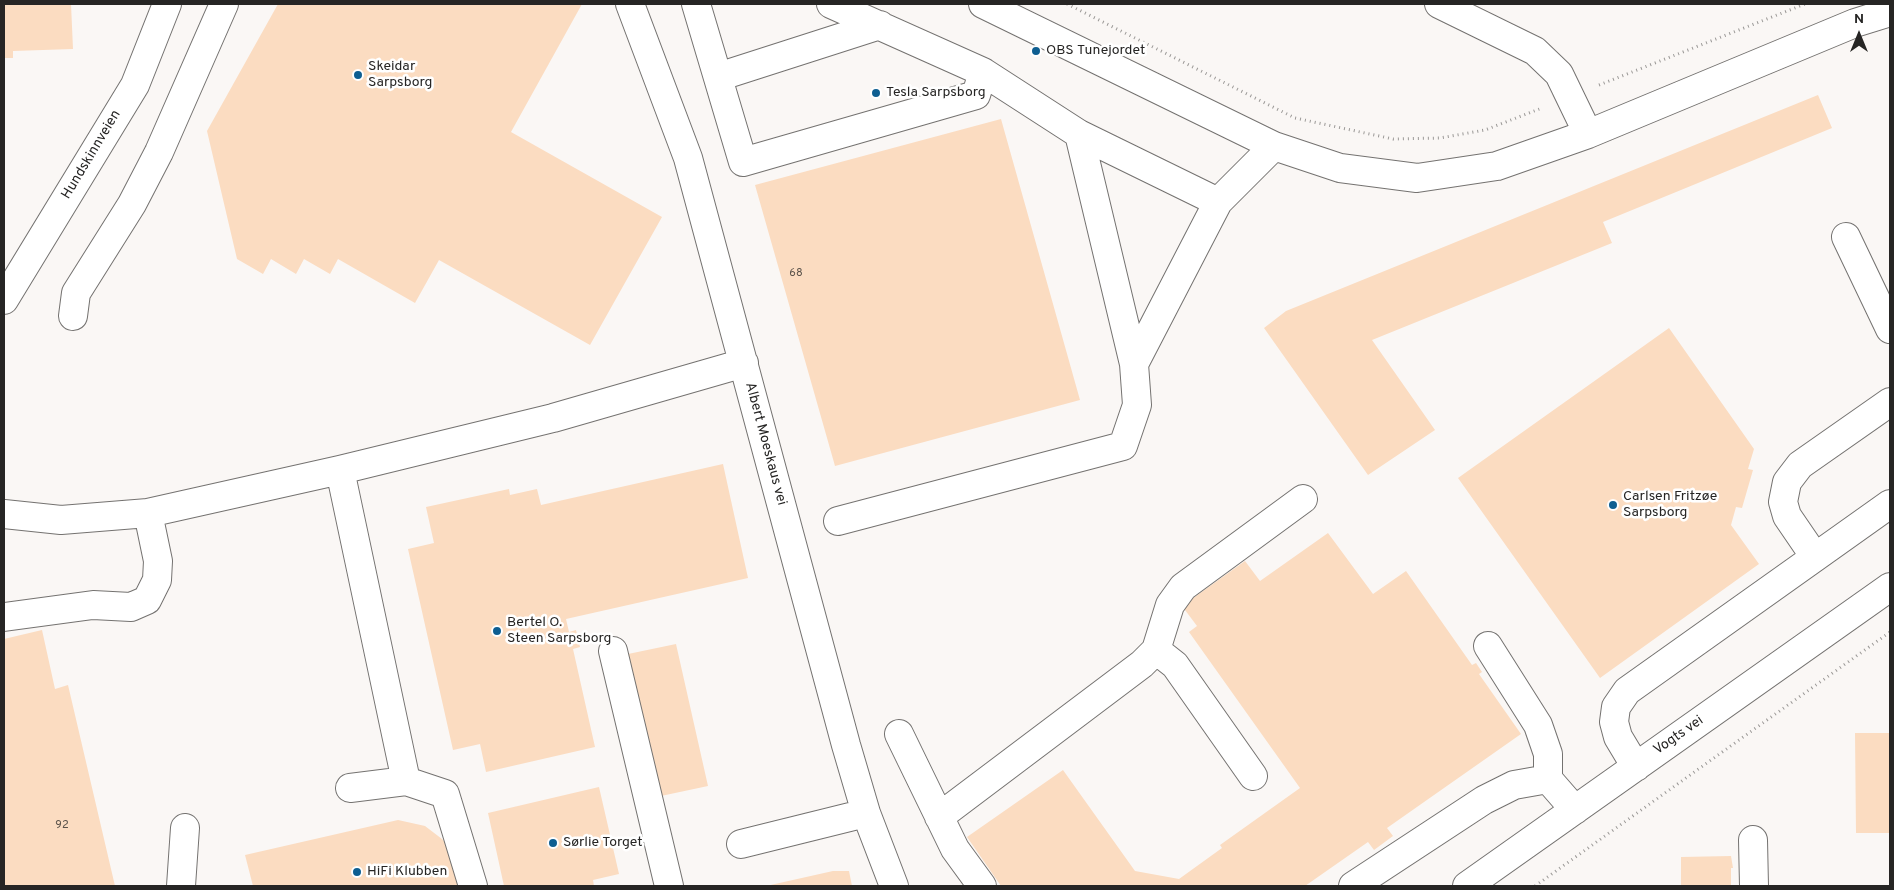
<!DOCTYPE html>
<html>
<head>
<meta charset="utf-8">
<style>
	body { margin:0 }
	#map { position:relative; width:1894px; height:890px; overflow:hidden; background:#faf7f5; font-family:Overpass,sans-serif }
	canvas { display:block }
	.frame { position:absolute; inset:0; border:5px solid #262524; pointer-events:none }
	.north { position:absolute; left:1834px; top:10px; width:50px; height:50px; -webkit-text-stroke:4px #fff; paint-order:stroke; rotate:0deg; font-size:14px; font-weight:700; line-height:20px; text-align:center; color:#262524 }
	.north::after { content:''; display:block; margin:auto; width:18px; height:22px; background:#262524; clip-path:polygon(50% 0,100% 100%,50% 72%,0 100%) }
</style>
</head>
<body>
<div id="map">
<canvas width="1894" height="890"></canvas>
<div class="frame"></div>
<div class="north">N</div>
</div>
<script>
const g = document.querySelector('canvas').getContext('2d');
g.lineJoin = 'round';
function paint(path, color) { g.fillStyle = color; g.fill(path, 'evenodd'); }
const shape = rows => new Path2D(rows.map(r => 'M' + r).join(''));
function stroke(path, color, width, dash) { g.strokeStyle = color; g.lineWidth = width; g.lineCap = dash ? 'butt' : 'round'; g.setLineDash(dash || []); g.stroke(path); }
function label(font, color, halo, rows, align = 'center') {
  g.font = font + ' Overpass,sans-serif'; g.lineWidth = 5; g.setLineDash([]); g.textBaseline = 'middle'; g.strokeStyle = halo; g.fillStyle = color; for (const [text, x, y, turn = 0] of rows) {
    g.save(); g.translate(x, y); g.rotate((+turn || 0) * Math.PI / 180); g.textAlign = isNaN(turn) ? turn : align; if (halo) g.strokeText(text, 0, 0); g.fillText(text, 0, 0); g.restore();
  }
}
paint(shape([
	[4,4,71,4,73,49,13,51,13,58,4,58],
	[278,4,582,4,511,132,662,217,590,345,439,260,415,303,338,259,330,274,304,259,296,274,271,259,263,274,237,259,207,131],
	[1818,95,1832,128,1603,222,1612,243,1372,340,1435,430,1368,475,1264,328,1286,311],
	[1001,119,1080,400,835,466,755,185],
	[1669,328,1754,449,1748,469,1753,470,1742,508,1736,507,1731,525,1759,564,1600,678,1458,478],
	[723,464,748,578,566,619,569,632,576,630,580,647,573,649,595,747,486,772,480,744,453,750,408,549,434,543,426,507,509,489,510,495,537,489,541,505],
	[1328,533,1373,594,1406,571,1472,665,1476,663,1482,672,1479,674,1521,734,1387,828,1393,836,1374,850,1368,842,1305,886,1001,886,967,837,1063,770,1135,871,1179,879,1222,848,1220,845,1300,788,1189,632,1197,626,1182,606,1245,561,1260,581],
	[42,630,55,689,68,685,115,886,4,886,4,639],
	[676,644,708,786,661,796,628,654],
	[1855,733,1890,733,1890,833,1856,833],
	[599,787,619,874,593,880,594,886,504,886,488,813],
	[398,820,425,826,442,839,448,846,463,886,253,886,245,855],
	[1731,856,1733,868,1731,868,1731,886,1681,886,1681,857],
	[833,871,849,871,852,886,766,886]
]), '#fbdcc1');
const minor = shape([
	[630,4,688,158,846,745,866,813,894,886],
	[696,4,743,162,976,95,983,72,831,4],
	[983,4,1274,146,1340,168,1417,178,1497,166,1588,134,1855,23,1890,12],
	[1439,4,1535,51,1559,74,1588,134],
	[983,72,1079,134,1218,202,1274,146],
	[718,77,880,25],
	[1846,237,1890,329],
	[4,300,135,85,167,4],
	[73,316,76,293,132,204,159,152,224,4],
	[1134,364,1218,202],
	[340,470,406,781],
	[4,514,61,520,148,513,340,470,553,418,744,363],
	[838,521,1123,446,1137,405,1134,364,1079,134],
	[1815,557,1787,516,1783,502,1787,482,1800,465,1890,402],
	[4,617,93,605,131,607,147,600,157,580,158,561,148,513],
	[1488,646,1538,725,1548,754,1548,779,1575,810],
	[1156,650,1175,665,1253,776],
	[613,651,669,886],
	[899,734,955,849,982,886],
	[1636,767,1618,737,1614,722,1616,707,1627,691,1890,504],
	[350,788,406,781,445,794,473,886],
	[939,817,1142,664,1156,650,1170,605,1183,587,1303,499],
	[1753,840,1754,886],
	[741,844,866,813],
	[181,886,185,828],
	[1353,886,1484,800,1514,785,1548,779],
	[1467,886,1890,587]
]);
stroke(minor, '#747270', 30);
stroke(shape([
	[1067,4,1295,118,1393,139,1440,138,1485,130,1542,108],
	[1599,85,1805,4],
	[1535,886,1890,632]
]), '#9a9896', 3, [1, 4]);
stroke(minor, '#fff', 28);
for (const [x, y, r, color] of [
	[1036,51,5,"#0e5e91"],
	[358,75,5,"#0e5e91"],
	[876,93,5,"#0e5e91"],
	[1613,505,5,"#0e5e91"],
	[497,631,5,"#0e5e91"],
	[553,843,5,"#0e5e91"],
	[357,872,5,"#0e5e91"]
]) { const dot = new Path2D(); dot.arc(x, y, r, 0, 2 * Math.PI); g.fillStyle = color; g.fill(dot); stroke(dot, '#fff', 2); }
label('11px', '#5b534b', null, [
	["68",796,274],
	["92",62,826]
]);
label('14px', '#262524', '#fff', [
	["OBS Tunejordet",1046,51],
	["Skeidar",368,67],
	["Sarpsborg",368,83],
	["Tesla Sarpsborg",886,93],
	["Carlsen Fritzøe",1623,497],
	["Sarpsborg",1623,513],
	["Bertel O.",507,623],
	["Steen Sarpsborg",507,639],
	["Sørlie Torget",563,843],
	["HiFi Klubben",367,872]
], 'left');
label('14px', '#262524', '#fff', [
	["Hundskinnveien",92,155,-59],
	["Albert Moeskaus vei",765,444,75],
	["Vogts vei",1679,736,-35]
]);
</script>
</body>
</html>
